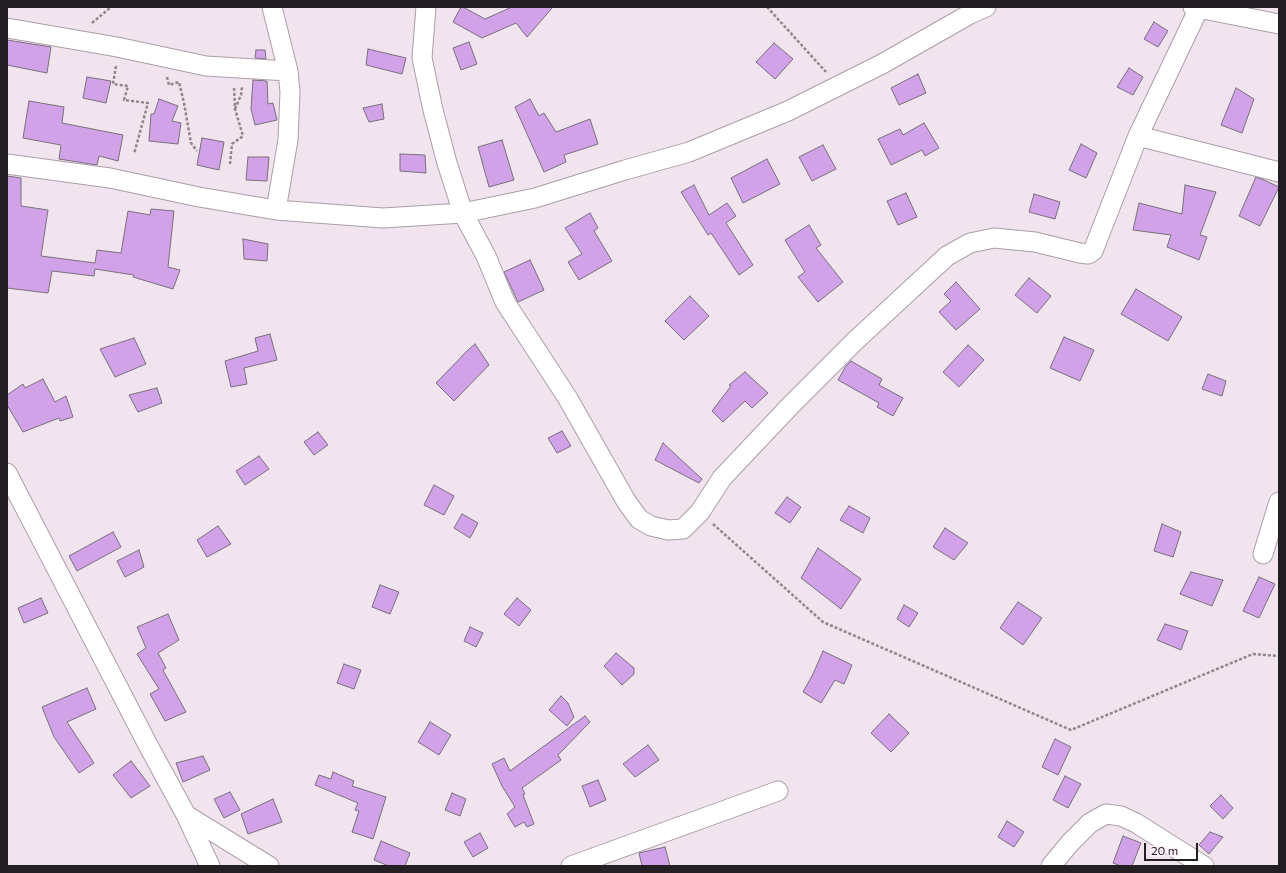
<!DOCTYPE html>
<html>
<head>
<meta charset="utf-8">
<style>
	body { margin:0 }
	#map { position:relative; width:1286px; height:873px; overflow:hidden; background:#f1e4ee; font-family:Commissioner,sans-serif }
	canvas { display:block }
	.frame { position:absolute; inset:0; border:8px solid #241f23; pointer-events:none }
	.scale { position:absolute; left:1144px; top:843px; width:54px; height:18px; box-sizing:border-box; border:2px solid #241f23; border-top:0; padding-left:5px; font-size:12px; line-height:14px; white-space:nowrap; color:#241f23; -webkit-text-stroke:3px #fff1fb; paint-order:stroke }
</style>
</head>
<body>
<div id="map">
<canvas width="1286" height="873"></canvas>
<div class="frame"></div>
<div class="scale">20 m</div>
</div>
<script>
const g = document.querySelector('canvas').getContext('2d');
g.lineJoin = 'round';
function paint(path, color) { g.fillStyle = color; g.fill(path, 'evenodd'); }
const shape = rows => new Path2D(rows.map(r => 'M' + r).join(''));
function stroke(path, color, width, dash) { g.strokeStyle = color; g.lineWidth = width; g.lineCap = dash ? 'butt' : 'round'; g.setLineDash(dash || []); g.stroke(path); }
const building = shape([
	[461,7,463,7,485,19,512,7,553,7,527,37,516,23,482,38,453,22,461,7],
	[1154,22,1168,31,1158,47,1144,39,1154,22],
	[7,40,51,47,47,73,7,65,7,40],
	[469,42,477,64,461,70,453,48,469,42],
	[774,43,793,59,775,79,756,62,774,43],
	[368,49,406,58,402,74,366,65,368,49],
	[256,50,265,50,266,59,255,58,256,50],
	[1129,68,1143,77,1133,95,1117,87,1129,68],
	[918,74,926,93,899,105,891,88,918,74],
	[87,77,111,81,106,103,83,98,87,77],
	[253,80,267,81,268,104,273,103,277,120,255,125,251,109,253,80],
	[1236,88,1254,99,1242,133,1221,125,1236,88],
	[159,99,178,106,172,121,181,123,178,144,149,141,151,114,154,114,159,99],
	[530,99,539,116,544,113,556,132,590,119,598,144,564,155,566,162,544,172,515,107,530,99],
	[29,101,64,107,62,123,123,135,118,161,99,156,97,165,59,159,61,145,23,138,29,101],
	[382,104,384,119,369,122,363,108,382,104],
	[924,123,939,148,925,156,922,150,891,165,878,139,900,129,903,135,924,123],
	[202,138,224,142,219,170,197,165,202,138],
	[502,140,514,180,489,187,478,147,502,140],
	[1081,144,1097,153,1086,178,1069,170,1081,144],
	[823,145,836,169,812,181,799,157,823,145],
	[400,154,425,155,426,173,400,171,400,154],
	[248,157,269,157,267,181,246,180,248,157],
	[767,159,780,184,743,203,731,178,767,159],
	[7,176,21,178,21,206,48,210,41,256,95,263,97,250,121,253,128,211,150,215,151,209,174,211,168,267,180,270,173,289,133,277,134,275,95,269,94,276,52,271,48,293,7,288,7,176],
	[1256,177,1264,180,1279,187,1260,226,1239,216,1256,177],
	[694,185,709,215,727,203,736,216,726,223,753,265,739,275,711,233,708,235,681,192,694,185],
	[1185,185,1216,192,1200,235,1207,237,1199,260,1167,247,1171,235,1133,230,1139,203,1182,214,1185,185],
	[906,193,917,217,898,225,887,201,906,193],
	[1034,194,1060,202,1055,219,1029,212,1034,194],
	[590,213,598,228,594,231,612,261,579,280,568,262,582,254,565,228,590,213],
	[809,225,821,245,816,248,843,282,818,302,798,277,805,272,785,240,809,225],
	[243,239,268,244,267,261,244,259,243,239],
	[530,260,544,290,518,302,504,272,530,260],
	[1029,278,1051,296,1037,313,1015,295,1029,278],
	[956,282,980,309,956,330,939,312,951,301,944,294,956,282],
	[1136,289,1182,317,1168,341,1121,314,1136,289],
	[690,296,709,316,684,340,665,321,690,296],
	[270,334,277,360,244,368,247,384,231,387,225,361,258,351,255,338,270,334],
	[1064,337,1094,350,1080,381,1050,368,1064,337],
	[134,338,146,364,115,377,100,349,134,338],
	[475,344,489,365,454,401,436,383,468,350,475,344],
	[968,345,984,360,959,387,943,372,968,345],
	[851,361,882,379,879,385,903,398,893,416,877,407,879,403,838,380,846,366,851,361],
	[745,372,768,393,752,408,745,401,723,422,712,411,731,386,729,385,745,372],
	[1208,374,1226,381,1222,396,1202,389,1208,374],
	[43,379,55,402,66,396,73,417,60,421,59,418,23,432,7,405,7,395,23,384,25,388,43,379],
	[157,388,162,403,138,412,129,395,157,388],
	[562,431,571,446,557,453,548,438,562,431],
	[318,432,328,445,314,455,304,442,318,432],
	[663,443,702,479,699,483,655,460,663,443],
	[259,456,269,469,245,485,236,471,259,456],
	[434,485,454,496,444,515,424,505,434,485],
	[787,497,801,507,790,523,775,513,787,497],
	[849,506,870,518,863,533,840,520,849,506],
	[462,514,478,523,470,538,454,528,462,514],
	[1162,524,1181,532,1173,557,1154,551,1162,524],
	[218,526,231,544,207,557,197,540,218,526],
	[945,528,968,543,954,560,933,547,945,528],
	[113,532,121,547,77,571,69,556,113,532],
	[818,548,861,579,841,609,801,578,818,548],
	[139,550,144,567,125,577,117,561,139,550],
	[1191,572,1223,580,1212,606,1180,594,1191,572],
	[1259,577,1275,584,1259,618,1243,611,1259,577],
	[380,585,399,592,390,614,372,607,380,585],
	[41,598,48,613,24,623,18,608,41,598],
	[517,598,531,610,519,626,504,614,517,598],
	[1018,602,1042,618,1023,645,1000,628,1018,602],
	[904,605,918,613,909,627,897,619,904,605],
	[168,614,179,640,158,653,166,668,163,670,186,712,165,721,150,694,159,689,137,654,146,648,137,627,168,614],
	[1165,624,1188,631,1181,650,1157,640,1165,624],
	[470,627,483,633,476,647,464,641,470,627],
	[823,651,852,665,844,684,835,680,821,703,803,692,813,674,823,651],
	[616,653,634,668,634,674,622,685,604,666,616,653],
	[344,664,361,670,354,689,337,683,344,664],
	[87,688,96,709,67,722,94,763,79,773,54,737,42,707,87,688],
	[561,696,568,703,574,717,567,726,549,710,561,696],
	[889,714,909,733,891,752,871,733,889,714],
	[585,716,590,722,558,755,561,760,522,788,525,794,523,795,534,824,527,827,524,822,515,827,507,814,515,807,502,786,492,764,504,758,510,771,585,716],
	[430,722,451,735,439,755,418,742,430,722],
	[1055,739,1071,747,1058,775,1042,767,1055,739],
	[648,745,659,760,635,777,623,764,648,745],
	[203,756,210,770,183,782,176,763,203,756],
	[131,761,150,786,131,798,113,775,131,761],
	[333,772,354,781,352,786,386,797,373,839,352,832,359,811,355,810,358,803,315,785,319,775,331,779,333,772],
	[1065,776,1081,784,1068,808,1053,800,1065,776],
	[598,780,606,800,590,807,582,786,598,780],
	[230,792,240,810,224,818,214,799,230,792],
	[452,793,466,799,460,816,445,810,452,793],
	[1221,795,1233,808,1223,819,1210,806,1221,795],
	[273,799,282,822,248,834,241,814,273,799],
	[1007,821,1024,832,1014,847,998,837,1007,821],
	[1210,832,1223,837,1209,854,1199,845,1210,832],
	[480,833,488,848,473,857,464,842,480,833],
	[1123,836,1141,843,1132,866,1121,866,1113,863,1123,836],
	[381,841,410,853,405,866,389,866,374,860,381,841],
	[665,847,670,866,642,866,639,853,665,847]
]);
paint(building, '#d2a2e8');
stroke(building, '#776f7b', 1);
const street = shape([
	[272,7,288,71],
	[426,7,422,58,433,110,447,163,463,213,486,256,505,302,567,397,626,501,639,519,651,526,668,530,683,529,700,512,722,478,791,405,855,341,947,256,970,243,994,238,1035,242,1080,253,1088,254,1093,251,1138,136,1199,8],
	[1193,7,1279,24],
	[7,28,117,47,206,66,288,71,290,92,288,140,276,210],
	[1138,136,1279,172],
	[7,164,110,178,199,197,276,210,383,218,463,213,535,198,625,170,689,152,788,111,882,64,970,14,986,7],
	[7,473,148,745,186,815,210,866],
	[1263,554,1279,502],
	[186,815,269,866],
	[571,866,778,791],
	[1051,866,1070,843,1090,823,1106,814,1121,816,1136,823,1204,866]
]);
stroke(street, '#ab9ea7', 21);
stroke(shape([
	[767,7,826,72],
	[92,23,111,7],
	[116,66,113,84,128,86,124,100,148,103,134,154],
	[167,77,169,85,179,82,184,103,191,143,197,151],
	[235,109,241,95,242,87],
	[230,164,232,144,243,136,235,109,234,86],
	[713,524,823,622,1071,730,1253,654,1279,656]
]), '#8f868d', 2.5, [3, 2]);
stroke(street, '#fff', 19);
</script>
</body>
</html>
